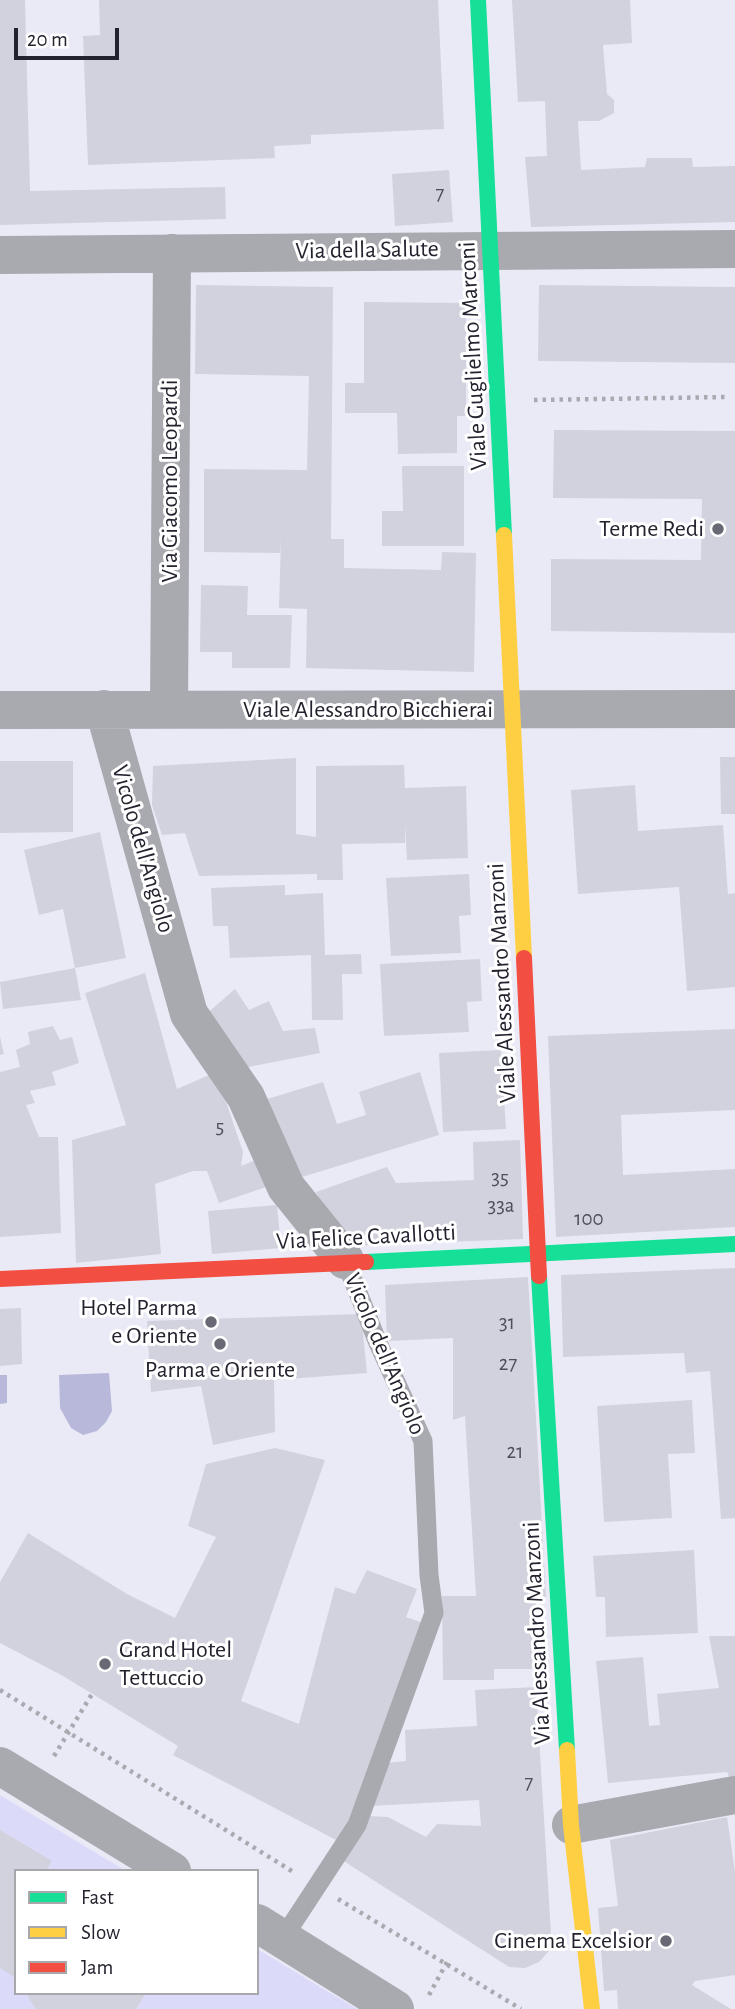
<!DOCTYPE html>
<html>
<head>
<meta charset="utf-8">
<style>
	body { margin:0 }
	#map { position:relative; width:735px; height:2009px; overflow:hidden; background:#eaeaf7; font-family:"Alegreya Sans",sans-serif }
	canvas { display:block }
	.legend { position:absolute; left:14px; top:1869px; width:245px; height:126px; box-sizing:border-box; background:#fff; border:2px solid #a7a7ac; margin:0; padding:9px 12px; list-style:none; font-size:21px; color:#23232f }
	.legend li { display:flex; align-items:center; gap:14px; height:35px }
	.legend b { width:35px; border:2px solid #a7a7ac }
	.scale { position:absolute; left:14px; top:28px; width:105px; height:32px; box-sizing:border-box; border:4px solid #23232f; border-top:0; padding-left:9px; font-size:21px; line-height:24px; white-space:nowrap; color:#23232f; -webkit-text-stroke:5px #fff; paint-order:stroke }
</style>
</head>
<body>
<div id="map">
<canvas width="735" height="2009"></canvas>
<ul class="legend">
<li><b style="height:9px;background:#16e098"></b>Fast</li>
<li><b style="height:9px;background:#ffcf43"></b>Slow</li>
<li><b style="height:9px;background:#f24e42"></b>Jam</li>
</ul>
<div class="scale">20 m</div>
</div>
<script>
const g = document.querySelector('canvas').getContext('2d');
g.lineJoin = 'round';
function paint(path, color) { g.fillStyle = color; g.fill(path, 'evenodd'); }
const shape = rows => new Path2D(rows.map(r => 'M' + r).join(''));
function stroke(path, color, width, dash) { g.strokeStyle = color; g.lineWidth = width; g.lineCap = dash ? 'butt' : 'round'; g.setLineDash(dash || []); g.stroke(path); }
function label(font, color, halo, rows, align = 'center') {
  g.font = font + ' "Alegreya Sans",sans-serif'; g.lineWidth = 6; g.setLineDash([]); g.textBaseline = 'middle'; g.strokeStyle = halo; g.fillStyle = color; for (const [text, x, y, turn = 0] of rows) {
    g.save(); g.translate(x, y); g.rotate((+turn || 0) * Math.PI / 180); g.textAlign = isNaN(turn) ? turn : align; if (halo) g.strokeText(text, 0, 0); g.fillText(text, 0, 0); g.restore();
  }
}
paint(shape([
	[0,1795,126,1871,16,1871,16,1993,257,1993,257,1949,357,2009,0,2009]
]), '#dbdbf9');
paint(shape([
	[109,1373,112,1411,106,1422,97,1431,83,1435,71,1428,60,1408,59,1375],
	[0,1375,7,1375,7,1403,0,1404]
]), '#b8b8da');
paint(shape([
	[0,0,25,0,30,191,225,187,226,219,0,225],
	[99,0,438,0,444,129,311,135,311,144,274,146,275,158,88,165,83,36,100,35],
	[512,0,630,0,632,43,603,45,607,94,614,100,614,113,599,121,578,121,581,170,645,167,647,158,692,158,693,167,735,166,735,222,531,227,525,157,547,156,545,101,518,102],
	[449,170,453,222,395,226,392,174],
	[196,285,333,287,331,539,344,539,344,568,441,570,442,552,476,553,474,672,306,668,307,609,279,608,281,538,280,553,204,552,204,469,307,470,309,376,195,374],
	[539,285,735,287,735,363,538,361],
	[364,302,466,303,466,416,457,416,457,453,398,454,397,413,345,413,345,383,364,383],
	[554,430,735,431,735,633,551,631,551,559,701,560,702,499,553,498],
	[402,466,464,466,464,546,382,546,382,511,403,511],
	[201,585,248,586,247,615,292,615,290,668,232,668,232,652,200,652],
	[720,757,735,757,735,814,721,814],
	[296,758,296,834,316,837,316,766,404,765,405,788,466,786,468,858,407,860,405,825,405,843,342,844,343,880,317,880,317,874,199,876,185,833,162,835,152,805,153,766],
	[0,761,73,761,73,832,0,833],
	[635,785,638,831,723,825,728,894,735,893,735,987,687,991,679,887,578,894,571,790],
	[100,832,126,958,75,968,63,909,39,915,24,850],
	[469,874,471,915,459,916,461,953,391,956,386,878],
	[285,885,285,895,323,893,325,955,361,954,362,974,342,974,343,1020,312,1020,311,955,230,958,228,926,213,926,211,888],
	[480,959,482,1001,467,1002,469,1032,384,1036,380,964],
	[75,968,81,1000,3,1009,0,982],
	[145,973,177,1089,216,1072,243,1152,241,1166,263,1157,272,1185,219,1203,207,1171,193,1171,155,1184,161,1254,76,1263,72,1140,126,1125,85,993],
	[235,989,249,1010,269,1001,283,1031,315,1028,320,1053,238,1069,204,1016],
	[53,1026,60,1040,72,1037,79,1063,52,1072,56,1085,30,1091,35,1103,26,1105,39,1137,58,1137,61,1233,0,1237,0,1072,20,1067,16,1050,30,1044,28,1032],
	[735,1029,735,1110,621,1115,623,1175,735,1169,735,1227,556,1237,548,1036],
	[0,1037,4,1054,0,1055],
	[501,1050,506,1129,443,1132,439,1053],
	[420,1072,439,1135,289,1181,264,1100,323,1082,337,1124,366,1115,359,1092],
	[520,1140,523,1239,344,1246,316,1192,387,1167,396,1183,474,1180,473,1142],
	[277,1205,281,1248,212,1254,208,1211],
	[735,1268,735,1518,721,1519,710,1371,686,1373,684,1353,563,1357,561,1275],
	[528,1277,546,1597,536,1596,537,1669,494,1669,494,1680,443,1680,442,1596,476,1596,465,1416,453,1420,453,1338,387,1341,385,1285],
	[21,1308,22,1364,0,1366,0,1309],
	[361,1314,367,1373,274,1380,275,1432,213,1445,201,1386,151,1392,147,1321],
	[692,1400,695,1453,668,1454,672,1518,604,1522,597,1406],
	[275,1448,325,1460,241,1701,299,1724,335,1587,355,1594,367,1570,417,1589,406,1617,423,1623,372,1772,340,1842,173,1755,178,1746,63,1676,0,1643,0,1582,28,1533,127,1594,175,1618,216,1537,188,1526,206,1464],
	[694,1550,698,1633,606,1637,605,1597,596,1597,593,1556],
	[709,1636,735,1636,735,1790,727,1772,608,1783,596,1661,643,1657,649,1726,660,1725,657,1694,719,1688],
	[536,1687,551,1934,549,1951,539,1962,525,1968,509,1967,342,1860,368,1816,388,1817,426,1837,437,1824,481,1826,479,1800,370,1806,386,1763,406,1761,405,1730,477,1726,475,1690],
	[727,1817,735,1872,735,1975,695,1981,692,1985,731,2009,618,2009,617,1990,604,1991,598,1908,618,1906,610,1840],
	[0,1830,52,1861,46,1871,16,1871,16,1978,0,1968],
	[29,1993,146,1993,136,2009,36,2009,28,1997]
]), '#d2d2de');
stroke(shape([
	[534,400,728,397],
	[0,1690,295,1873],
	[54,1756,92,1694],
	[338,1899,521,2009],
	[429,1995,447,1962]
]), '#a9a9af', 4.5, [3.5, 5]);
stroke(shape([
	[283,1938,357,1825,434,1613,429,1575,423,1441,378,1343,345,1260]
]), '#a9a9b0', 19);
stroke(shape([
	[0,255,735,249],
	[104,709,189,1014,246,1097,286,1187,345,1260],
	[169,709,172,253],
	[0,710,735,709],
	[0,1766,172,1871],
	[571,1825,735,1795],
	[257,1923,395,2009]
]), '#a9a9b0', 38);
stroke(shape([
	[478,0,504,535],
	[366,1262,735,1244],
	[539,1276,567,1750]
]), '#16e098', 16);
stroke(shape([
	[504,535,524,958],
	[567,1750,571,1825,592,2009]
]), '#ffcf43', 16);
stroke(shape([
	[524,958,539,1276],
	[0,1279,366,1262]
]), '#f24e42', 16);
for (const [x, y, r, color] of [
	[718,529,7,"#696975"],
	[211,1322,7,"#696975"],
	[220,1344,7,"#696975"],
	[105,1664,7,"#696975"],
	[666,1941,7,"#696975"]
]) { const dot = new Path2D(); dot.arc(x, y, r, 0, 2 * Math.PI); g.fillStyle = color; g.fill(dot); stroke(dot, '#fff', 2.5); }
label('21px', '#4f4f5b', null, [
	["7",440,194],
	["5",220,1127],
	["35",500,1178],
	["33a",501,1206],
	["100",589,1219],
	["31",507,1323],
	["27",508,1364],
	["21",515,1452],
	["7",529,1783]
]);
label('24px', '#23232f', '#fff', [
	["Via della Salute",367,250,-1],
	["Viale Guglielmo Marconi",473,356,-93],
	["Via Giacomo Leopardi",170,481,-90],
	["Viale Alessandro Bicchierai",368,710],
	["Vicolo dell'Angiolo",143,849,74],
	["Viale Alessandro Manzoni",502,983,-93],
	["Via Felice Cavallotti",366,1237,-3],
	["Vicolo dell'Angiolo",385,1354,67],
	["Via Alessandro Manzoni",537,1633,-93]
]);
label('24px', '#23232f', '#fff', [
	["Terme Redi",704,529],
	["Hotel Parma",197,1308],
	["e Oriente",197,1336],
	["Parma e Oriente",220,1370,"center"],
	["Grand Hotel",119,1650,"left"],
	["Tettuccio",119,1678,"left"],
	["Cinema Excelsior",652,1941]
], 'right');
</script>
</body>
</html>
